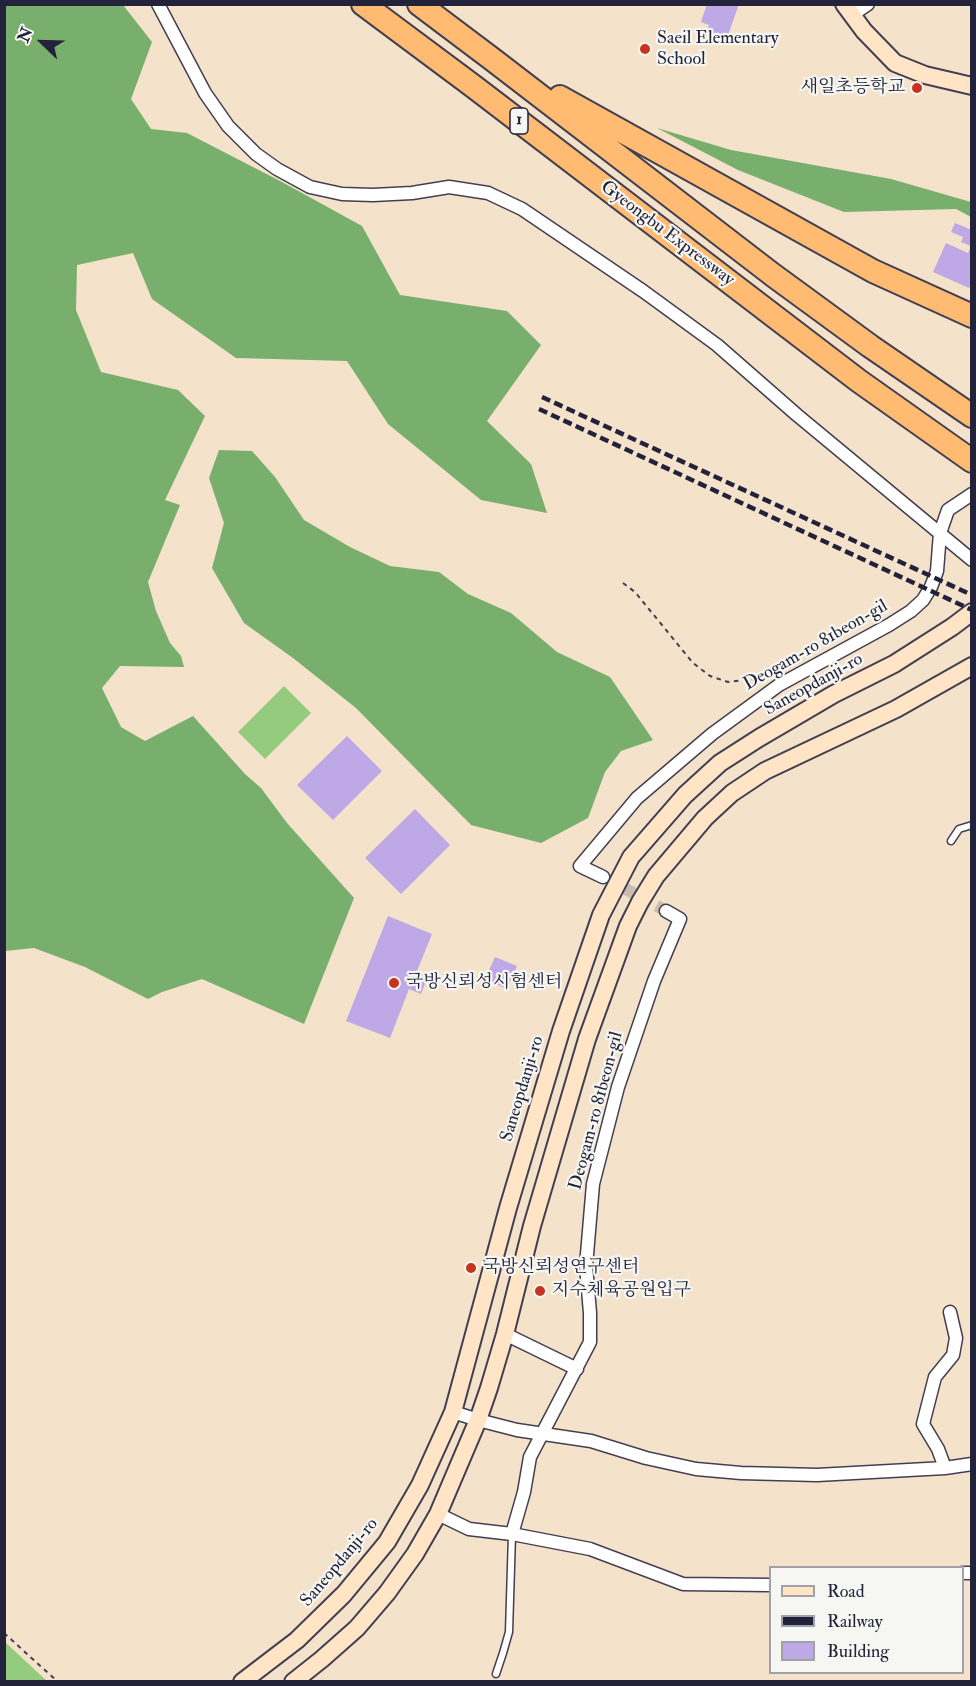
<!DOCTYPE html>
<html>
<head>
<meta charset="utf-8">
<style>
	body { margin:0 }
	#map { position:relative; width:976px; height:1686px; overflow:hidden; background:#f4e2cb; font-family:"IM FELL Double Pica",serif }
	canvas { display:block }
	.frame { position:absolute; inset:0; border:6px solid #22223b; pointer-events:none }
	.legend { position:absolute; left:769px; top:1566px; width:195px; height:108px; box-sizing:border-box; background:#f6f6f2; border:2px solid #a1a1a9; margin:0; padding:8px 10px; list-style:none; font-size:18px; color:#22223b }
	.legend li { display:flex; align-items:center; gap:12px; height:30px }
	.legend b { width:30px; border:2px solid #a1a1a9 }
	.north { position:absolute; left:12px; top:12px; width:60px; height:60px; -webkit-text-stroke:4px #f6f6f2; paint-order:stroke; rotate:293deg; font-size:16px; font-weight:700; line-height:24px; text-align:center; color:#22223b }
	.north::after { content:''; display:block; margin:auto; width:21px; height:27px; background:#22223b; clip-path:polygon(50% 0,100% 100%,50% 72%,0 100%) }
</style>
</head>
<body>
<div id="map">
<canvas width="976" height="1686"></canvas>
<div class="frame"></div>
<ul class="legend">
<li><b style="height:8px;background:#ffe4c6"></b>Road</li>
<li><b style="height:8px;background:#22223b"></b>Railway</li>
<li><b style="height:16px;background:#bea8e5"></b>Building</li>
</ul>
<div class="north">N</div>
</div>
<script>
const g = document.querySelector('canvas').getContext('2d');
g.lineJoin = 'round';
function paint(path, color) { g.fillStyle = color; g.fill(path, 'evenodd'); }
const shape = rows => new Path2D(rows.map(r => 'M' + r).join(''));
function stroke(path, color, width, dash) { g.strokeStyle = color; g.lineWidth = width; g.lineCap = dash ? 'butt' : 'round'; g.setLineDash(dash || []); g.stroke(path); }
function label(font, color, halo, rows, align = 'center') {
  g.font = font + ' "IM FELL Double Pica","Noto Serif KR",serif'; g.lineWidth = 4.5; g.setLineDash([]); g.textBaseline = 'middle'; g.strokeStyle = halo; g.fillStyle = color; for (const [text, x, y, turn = 0] of rows) {
    g.save(); g.translate(x, y); g.rotate((+turn || 0) * Math.PI / 180); g.textAlign = isNaN(turn) ? turn : align; if (halo) g.strokeText(text, 0, 0); g.fillText(text, 0, 0); g.restore();
  }
}
paint(shape([
	[284,686,311,713,265,759,238,732],
	[5,1642,47,1681,5,1681]
]), '#95cb7e');
paint(shape([
	[5,4,123,5,152,42,131,99,151,129,187,133,282,182,362,226,400,295,507,311,541,345,487,421,531,464,547,513,481,500,388,424,347,361,236,358,152,299,133,253,77,265,76,310,101,372,178,390,205,416,165,500,180,505,148,582,156,611,170,643,181,656,184,667,120,666,102,688,121,727,145,741,193,716,245,774,261,788,287,823,354,898,304,1024,202,979,162,992,148,999,85,967,34,948,5,951],
	[657,128,731,150,891,179,971,202,971,217,956,209,844,212,738,170],
	[219,450,252,451,275,477,304,520,350,547,390,566,439,572,468,594,511,613,557,652,610,677,653,740,621,751,605,772,588,818,541,843,471,825,356,708,293,658,244,623,212,568,224,523,209,478]
]), '#78af6d');
paint(shape([
	[707,4,713,6,714,4,739,4,727,38,707,31,709,25,701,22],
	[955,223,972,230,972,282,969,288,933,272,946,243,968,253,971,246,961,242,963,237,951,232],
	[347,736,382,771,333,820,297,785],
	[415,809,450,845,401,894,365,858],
	[388,916,432,934,417,971,428,976,421,994,409,989,390,1038,346,1021],
	[495,957,517,966,507,989,485,979]
]), '#bea8e5');
stroke(shape([
	[609,880,666,911]
]), '#cabcae', 12, [12, 6]);
const lane = shape([
	[951,841,959,829,972,825],
	[496,1674,503,1653,509,1632,512,1534]
]);
const street = shape([
	[158,4,205,93,228,126,256,154,277,169,310,187,342,194,373,195,412,193,449,187,488,193,522,209,643,291,717,345,797,415,972,560],
	[852,15,868,4],
	[603,877,580,866,637,798,712,734,779,685,889,625,911,611,923,600,931,587,937,571,940,533,948,510,972,494],
	[505,1334,577,1369],
	[453,1412,478,1420,517,1430,591,1441,646,1458,696,1469,741,1473,817,1475,945,1468,972,1464],
	[945,1468,938,1449,923,1424,935,1377,953,1355,956,1338,950,1312],
	[438,1514,469,1529,512,1534,590,1549,683,1584,770,1585],
	[512,1534,524,1492,530,1457,590,1342,590,1313,586,1266,593,1184,618,1087,654,981,680,919,666,911],
	[962,1573,972,1573]
]);
const secondary = shape([
	[844,4,864,31,895,63,925,75,972,86],
	[242,1682,297,1640,344,1594,387,1542,420,1485,453,1412,508,1208,561,1031,601,915,631,857,685,795,720,763,759,738,834,694,894,664,952,627,972,612],
	[293,1682,322,1659,357,1628,387,1593,415,1554,438,1514,478,1420,489,1388,505,1334,532,1226,587,1039,628,926,640,902,656,876,705,818,732,793,765,771,896,709,972,666]
]);
const highway = shape([
	[363,4,473,86,859,381,972,461],
	[419,4,492,59,773,275,870,346,972,416],
	[560,97,873,271,972,316]
]);
stroke(lane, '#423f51', 9);
stroke(street, '#423f51', 15);
stroke(secondary, '#423f51', 20);
stroke(highway, '#423f51', 26);
stroke(shape([
	[623,583,635,592,693,663,710,676,728,682,751,679,761,681],
	[4,1633,58,1682]
]), '#423f51', 2, [4.5, 4.5]);
stroke(lane, '#fff', 6);
stroke(street, '#fff', 12);
stroke(secondary, '#ffe4c6', 16);
stroke(highway, '#febb71', 22);
stroke(shape([
	[542,397,972,595],
	[539,409,972,610]
]), '#22223b', 4.5, [9, 4.5]);
for (const [x, y, r, color] of [
	[645,49,6,"#c8321e"],
	[917,88,6,"#c8321e"],
	[394,983,6,"#c8321e"],
	[471,1268,6,"#c8321e"],
	[540,1291,6,"#c8321e"]
]) { const dot = new Path2D(); dot.arc(x, y, r, 0, 2 * Math.PI); g.fillStyle = color; g.fill(dot); stroke(dot, '#f6f6f2', 2); }
for (const [x, y, w] of [
	[519,121,18]
]) { const box = new Path2D(); box.roundRect(x - w / 2, y - 13, w, 26, 4.5); g.fillStyle = '#f6f6f2'; g.fill(box); stroke(box, '#22223b', 1.5); }
label('bold 16px', '#22223b', null, [
	["1",519,121]
]);
label('18px', '#22223b', '#f6f6f2', [
	["Saeil Elementary",657,39],
	["School",657,60],
	["새일초등학교",905,88,"right"],
	["국방신뢰성시험센터",406,983],
	["국방신뢰성연구센터",483,1268],
	["지수체육공원입구",552,1291]
], 'left');
label('18px', '#22223b', '#f6f6f2', [
	["Gyeongbu Expressway",667,234,37],
	["Deogam-ro 81beon-gil",816,646,-30],
	["Saneopdanji-ro",814,685,-29],
	["Saneopdanji-ro",523,1089,-73],
	["Deogam-ro 81beon-gil",597,1111,-75],
	["Saneopdanji-ro",340,1563,-50]
]);
</script>
</body>
</html>
